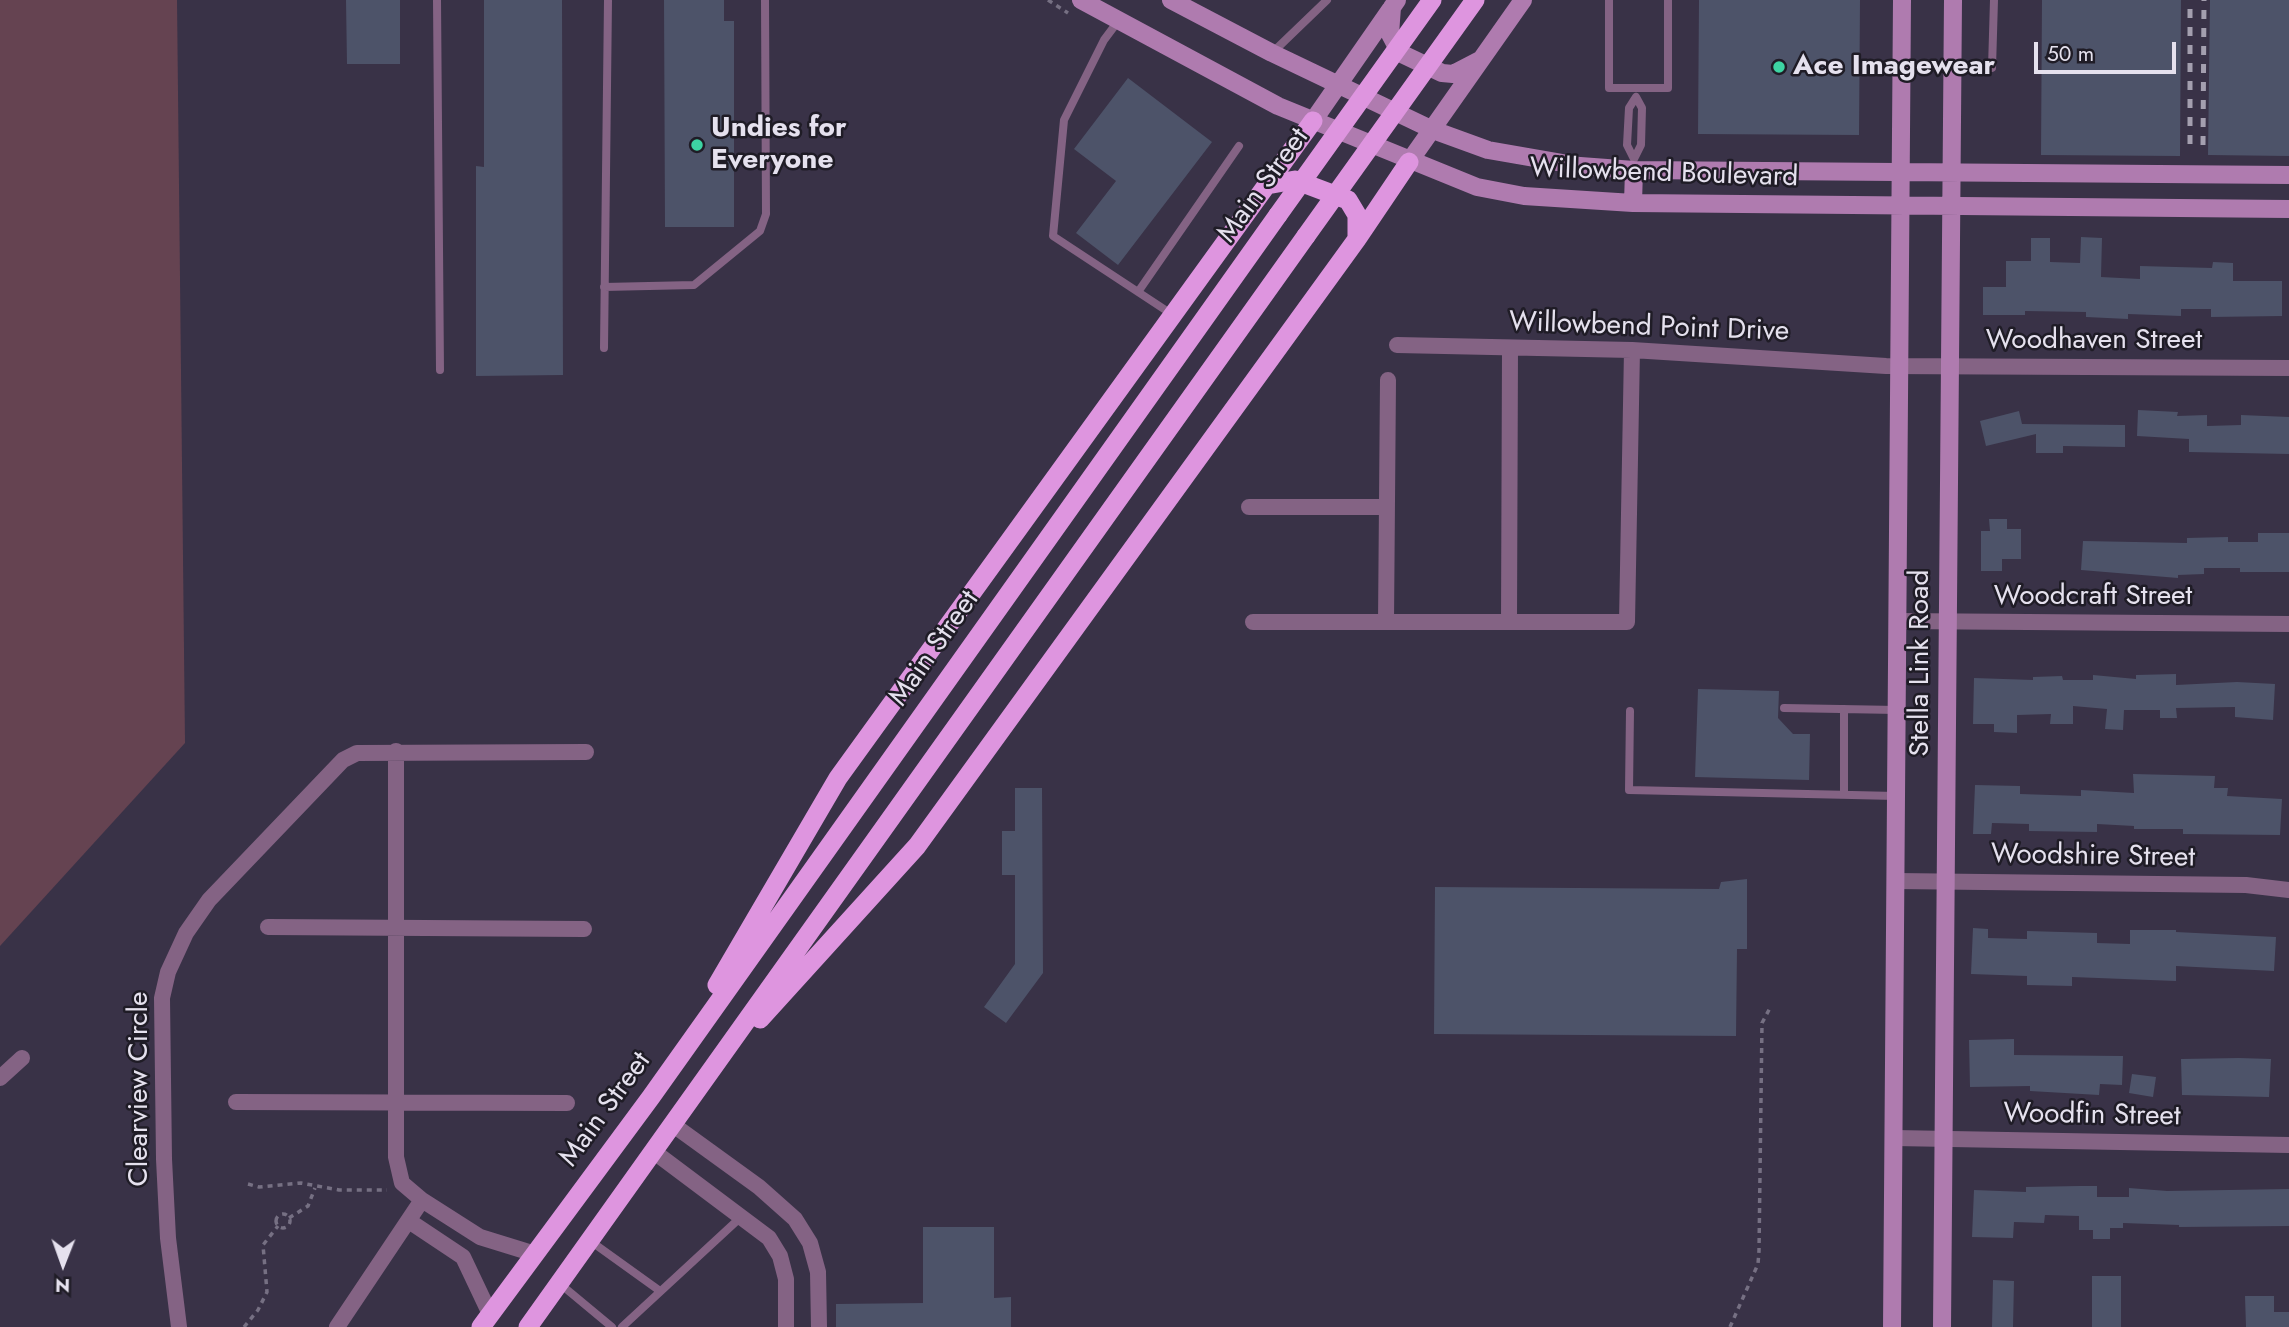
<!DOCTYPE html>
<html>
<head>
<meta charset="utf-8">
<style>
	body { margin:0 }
	#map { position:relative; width:2289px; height:1327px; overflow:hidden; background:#393247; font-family:Jost,sans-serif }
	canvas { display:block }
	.north { position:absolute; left:28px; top:1229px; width:70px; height:70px; -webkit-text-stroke:5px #1f1c26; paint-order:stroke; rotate:181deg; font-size:19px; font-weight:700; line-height:28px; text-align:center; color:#e5e1ee }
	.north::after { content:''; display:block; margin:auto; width:24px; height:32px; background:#e5e1ee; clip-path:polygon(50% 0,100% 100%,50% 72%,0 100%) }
	.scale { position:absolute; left:2034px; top:42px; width:142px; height:32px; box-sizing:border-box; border:4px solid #e5e1ee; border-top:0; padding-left:9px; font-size:21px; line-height:24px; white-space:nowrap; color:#e5e1ee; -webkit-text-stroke:5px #1f1c26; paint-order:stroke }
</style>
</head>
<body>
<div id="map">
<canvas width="2289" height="1327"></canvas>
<div class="north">N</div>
<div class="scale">50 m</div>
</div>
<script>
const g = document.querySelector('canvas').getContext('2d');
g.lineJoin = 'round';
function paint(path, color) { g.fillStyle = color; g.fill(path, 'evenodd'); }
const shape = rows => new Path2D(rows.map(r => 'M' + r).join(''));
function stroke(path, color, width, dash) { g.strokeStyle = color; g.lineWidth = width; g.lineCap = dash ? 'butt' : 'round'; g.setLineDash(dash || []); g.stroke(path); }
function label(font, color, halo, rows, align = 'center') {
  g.font = font + ' Jost,sans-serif'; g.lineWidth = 5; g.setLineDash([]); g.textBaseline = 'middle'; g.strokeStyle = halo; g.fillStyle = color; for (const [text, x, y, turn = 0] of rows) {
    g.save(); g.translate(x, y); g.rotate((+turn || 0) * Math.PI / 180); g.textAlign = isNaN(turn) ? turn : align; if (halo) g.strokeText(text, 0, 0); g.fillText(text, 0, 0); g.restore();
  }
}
paint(shape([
	[0,0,177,0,185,743,0,946]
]), '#654351');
paint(shape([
	[346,0,400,0,400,64,347,64],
	[484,0,562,0,563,375,476,376,476,166,484,167],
	[664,0,724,0,724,21,734,21,734,227,665,227],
	[1699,0,1860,0,1859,135,1698,134],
	[2042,0,2181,0,2180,156,2041,155],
	[2210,0,2289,0,2289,156,2208,155],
	[1128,78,1212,142,1118,265,1076,233,1116,181,1074,149],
	[2081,237,2102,238,2101,277,2140,279,2140,266,2212,268,2213,262,2233,263,2233,281,2282,281,2282,316,2211,317,2211,309,2181,309,2181,316,2128,314,2128,319,2086,317,2086,312,2025,311,2025,315,1983,315,1983,287,2006,287,2006,261,2031,261,2031,238,2050,238,2050,262,2080,263],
	[2138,410,2178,412,2177,416,2207,415,2207,426,2241,425,2241,415,2289,417,2289,454,2189,452,2189,439,2137,436],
	[2019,411,2022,424,2125,425,2125,447,2063,446,2063,453,2036,453,2036,434,1986,446,1980,421],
	[1989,519,2007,519,2007,529,2021,529,2021,559,2002,559,2002,571,1981,571,1981,531,1990,531],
	[2258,533,2289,533,2289,572,2240,572,2240,568,2204,568,2204,574,2178,575,2178,578,2081,570,2083,541,2187,543,2187,538,2228,537,2228,542,2258,542],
	[2176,674,2176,685,2237,682,2275,684,2273,720,2235,717,2235,707,2176,708,2177,718,2160,718,2160,710,2124,710,2123,730,2105,729,2107,709,2073,706,2073,724,2050,724,2051,714,2017,715,2017,733,1994,732,1994,724,1973,724,1974,678,2033,680,2033,677,2062,676,2063,680,2093,680,2093,675,2136,679,2136,675],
	[1698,689,1779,691,1778,718,1793,734,1810,734,1809,780,1695,777],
	[2133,774,2215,776,2214,788,2228,788,2227,796,2282,799,2280,835,2183,834,2183,829,2134,829,2134,826,2097,824,2097,832,2029,831,2029,824,1992,823,1991,834,1973,834,1975,785,2020,786,2020,794,2081,796,2081,790,2134,793],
	[1015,788,1042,788,1043,973,1006,1023,984,1007,1015,964,1015,875,1002,875,1002,831,1015,831],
	[1747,879,1747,949,1737,949,1736,1036,1434,1034,1435,887,1719,889,1721,882],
	[1973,928,1988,929,1988,938,2027,939,2027,931,2097,933,2097,943,2130,944,2130,930,2176,930,2176,932,2276,937,2274,971,2176,966,2176,981,2072,977,2072,986,2027,985,2027,976,1971,974],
	[2014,1039,2014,1055,2123,1056,2122,1085,2100,1084,2099,1095,2030,1091,2030,1086,1970,1087,1969,1040],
	[2239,1058,2271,1059,2269,1097,2182,1095,2181,1059],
	[2132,1074,2156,1077,2153,1097,2129,1093],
	[2079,1186,2097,1186,2097,1197,2129,1197,2129,1188,2167,1191,2289,1189,2289,1226,2179,1227,2179,1225,2123,1223,2123,1228,2110,1228,2110,1239,2093,1239,2093,1230,2079,1230,2079,1216,2045,1215,2044,1223,2014,1222,2013,1238,1972,1237,1974,1190,2026,1192,2026,1187],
	[923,1227,994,1227,994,1298,1011,1297,1011,1327,836,1327,836,1304,923,1303],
	[2092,1276,2121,1276,2121,1327,2092,1327],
	[1993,1280,2014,1281,2013,1327,1992,1327],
	[2245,1296,2274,1296,2274,1312,2289,1312,2289,1327,2246,1327]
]), '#4d5369');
stroke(shape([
	[1048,0,1068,13],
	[248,1184,259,1187,301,1183,339,1190,387,1190],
	'276 1221a7 7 0 1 1 14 0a7 7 0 1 1-14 0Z',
	[289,1218,308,1206,315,1188],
	[244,1327,258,1310,267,1292,263,1245,278,1226],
	[1730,1327,1758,1264,1759,1251,1762,1023,1770,1008]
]), '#767083', 3.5, [5, 5]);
stroke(shape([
	[437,0,440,370],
	[1609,0,1609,88,1668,88,1668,0],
	[1119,20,1104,40,1064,120,1053,236,1173,315],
	[1272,53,1327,0],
	[1952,70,1992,68,1994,0],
	[1636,97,1642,108,1641,145,1634,159,1627,145,1629,108,1636,97],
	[604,287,694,285,760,231,766,214,765,0],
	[1138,292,1239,146],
	[604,348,608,0],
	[1784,708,1897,710],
	[1844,709,1844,794],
	[1630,711,1629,790,1896,796],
	[589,1240,660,1291],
	[559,1283,612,1327],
	[622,1327,741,1217]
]), '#846384', 8);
stroke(shape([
	[1397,345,1632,350,1886,366,2289,368],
	[1249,507,1387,507],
	[1897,621,2289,624],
	[1253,622,1627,622,1632,350],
	[1386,622,1388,380],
	[1509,622,1510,348],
	[396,751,396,1157,402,1183,422,1200,480,1237,535,1254],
	[1896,881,2246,885,2289,890],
	[268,927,584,929],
	[0,1078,22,1058],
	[236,1102,567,1103],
	[672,1124,759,1187,795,1219,810,1243,818,1272,819,1327],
	[1894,1138,2289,1145],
	[653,1151,769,1238,780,1256,786,1279,786,1327],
	[409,1221,463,1257,490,1314],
	[179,1327,168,1238,164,1159,162,998,168,972,186,933,209,900,343,760,357,753,586,752],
	[337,1327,422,1200]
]), '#846384', 16);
stroke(shape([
	[1081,0,1278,106,1477,187,1524,196,1633,203,2289,209],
	[1171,0,1272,53,1433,130,1488,150,1580,166,1634,170,2289,175],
	[1392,7,1390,34,1400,53,1442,73,1453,74,1480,60],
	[1313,121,1397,0],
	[1409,162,1523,0],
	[1633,203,1634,170],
	[1892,1327,1902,0],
	[1942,1327,1953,0]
]), '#af7baf', 18);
stroke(shape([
	[1267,185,1295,180,1348,200,1357,215,1357,239],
	[717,985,838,778,1313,121],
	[760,1019,917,846,1357,239,1409,162],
	[481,1327,651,1097,1278,215],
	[528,1327,1306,236]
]), '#de95df', 19);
stroke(shape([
	[2190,144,2190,0],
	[2203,145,2204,0]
]), '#a49faf', 5, [9, 9]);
stroke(shape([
	[1278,215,1432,0],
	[1306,236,1475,0]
]), '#de95df', 19);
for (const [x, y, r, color] of [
	[1779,67,7,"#3dd4a3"],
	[697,145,7,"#3dd4a3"]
]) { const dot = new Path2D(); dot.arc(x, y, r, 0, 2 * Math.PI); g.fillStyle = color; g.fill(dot); stroke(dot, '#1f1c26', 2.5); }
label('bold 28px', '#e5e1ee', '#1f1c26', [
	["Ace Imagewear",1793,67],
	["Undies for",711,129],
	["Everyone",711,161]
], 'left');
label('28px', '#e5e1ee', '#1f1c26', [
	["Willowbend Boulevard",1664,174,2],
	["Main Street",1264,186,-54],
	["Willowbend Point Drive",1649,328,2],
	["Woodhaven Street",2094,341],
	["Woodcraft Street",2093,597],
	["Main Street",935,649,-55],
	["Stella Link Road",1921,663,-90],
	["Woodshire Street",2093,857,1],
	["Clearview Circle",140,1089,-90],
	["Main Street",606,1110,-54],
	["Woodfin Street",2092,1116,1]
]);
</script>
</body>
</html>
